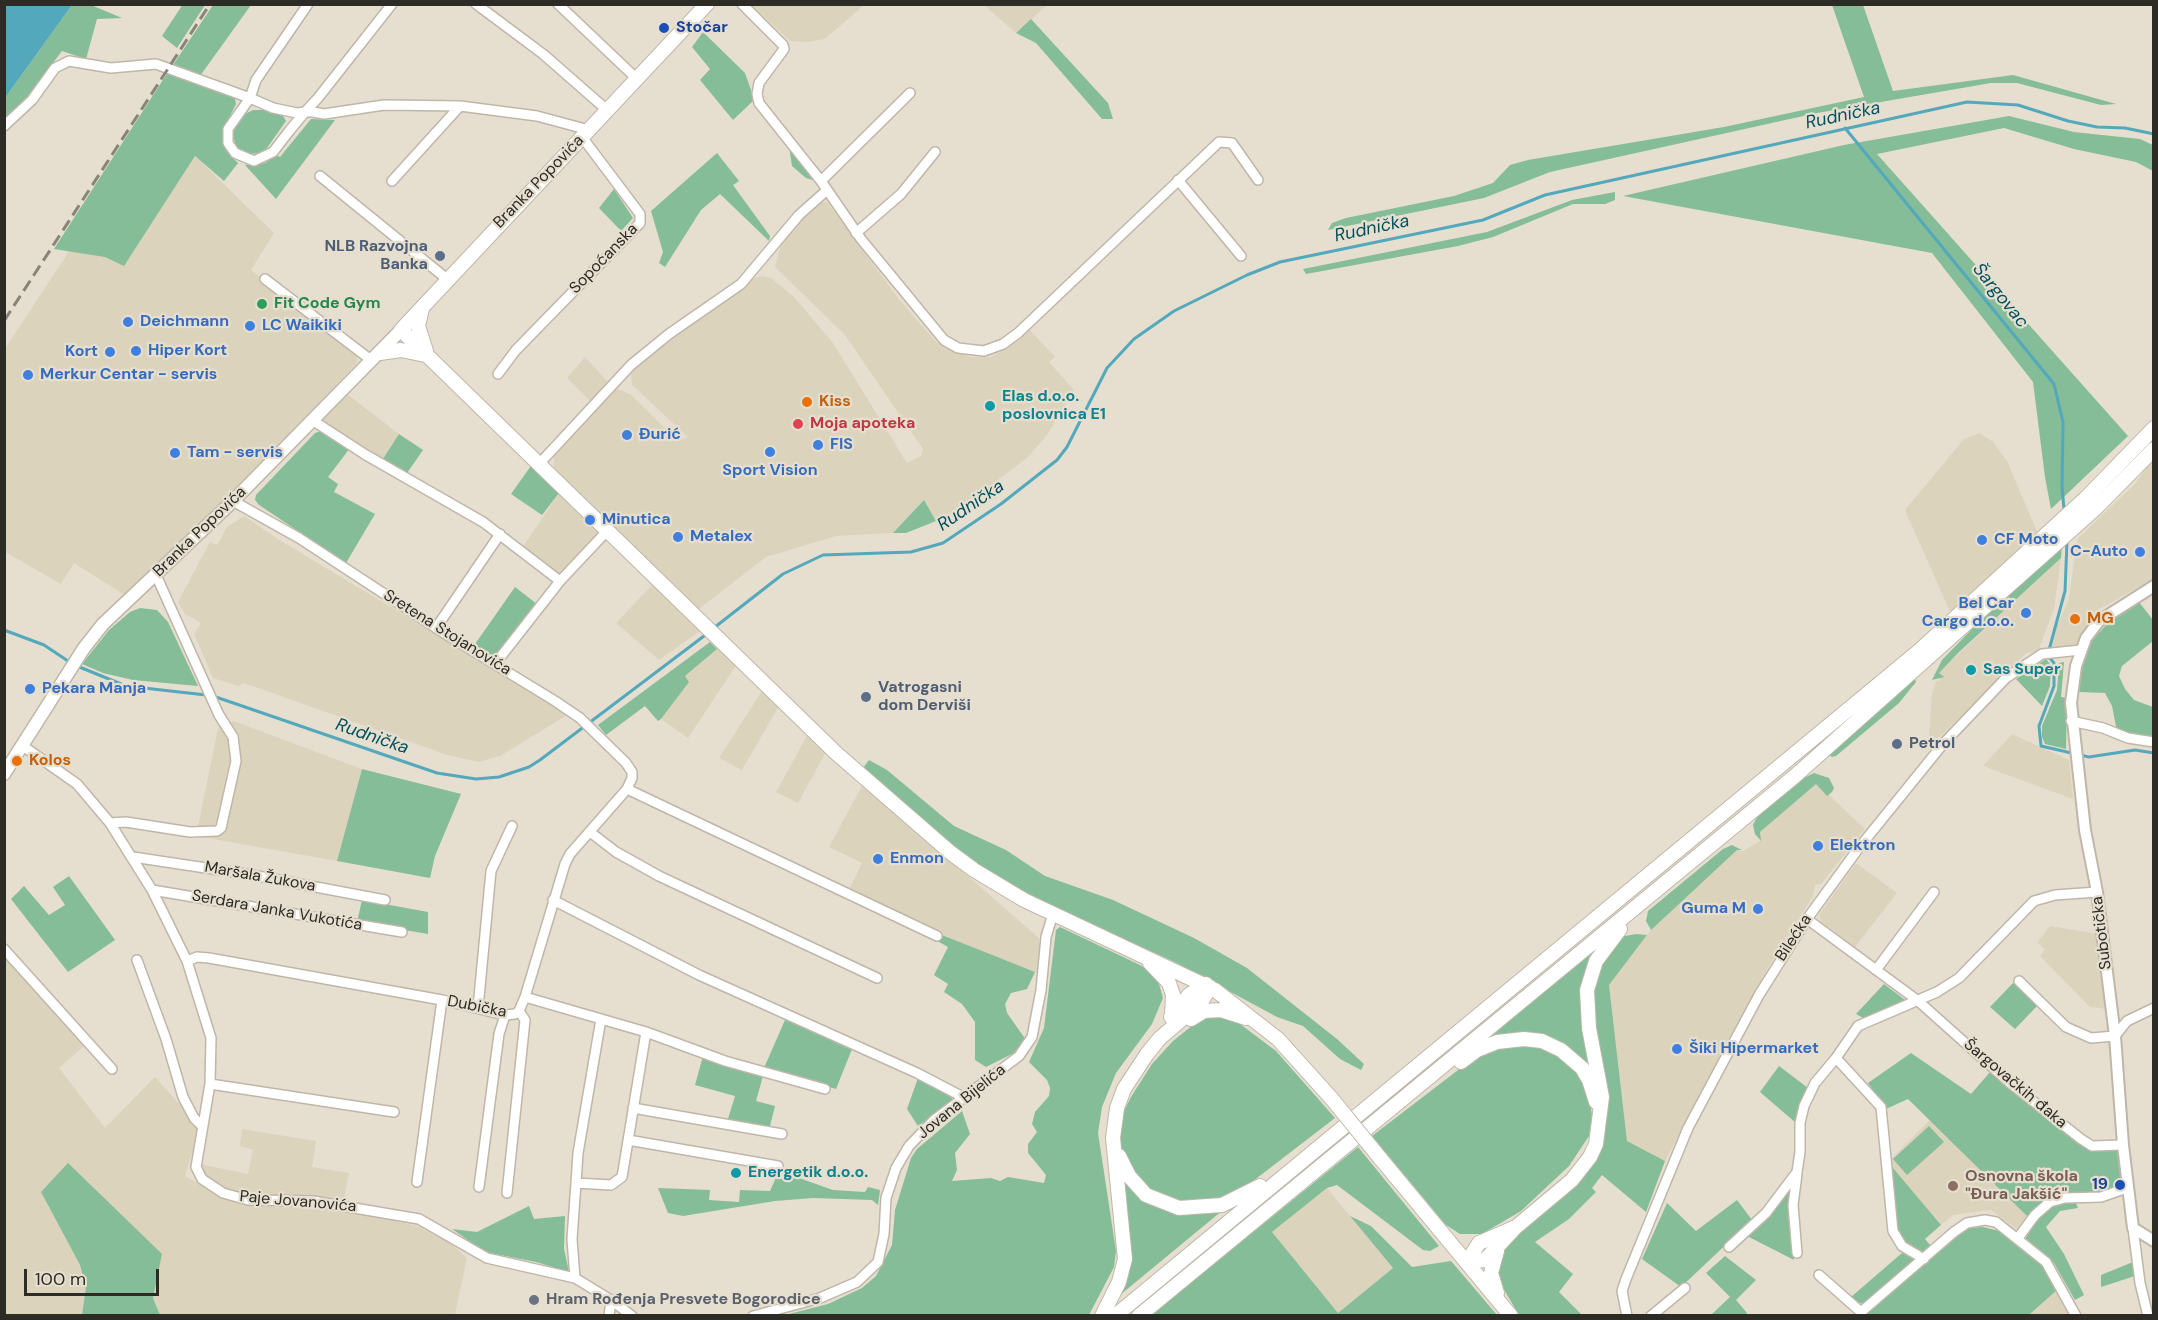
<!DOCTYPE html>
<html>
<head>
<meta charset="utf-8">
<style>
	body { margin:0 }
	#map { position:relative; width:2158px; height:1320px; overflow:hidden; background:#e6dfd0; font-family:"DM Sans",sans-serif }
	canvas { display:block }
	.frame { position:absolute; inset:0; border:6px solid #2d2b25; pointer-events:none }
	.scale { position:absolute; left:24px; top:1269px; width:135px; height:27px; box-sizing:border-box; border:3px solid #2d2b25; border-top:0; padding-left:8px; font-size:18px; line-height:21px; white-space:nowrap; color:#2d2b25; -webkit-text-stroke:4px #e6dfd0; paint-order:stroke }
</style>
</head>
<body>
<div id="map">
<canvas width="2158" height="1320"></canvas>
<div class="frame"></div>
<div class="scale">100 m</div>
</div>
<script>
const g = document.querySelector('canvas').getContext('2d');
g.lineJoin = 'round';
function paint(path, color) { g.fillStyle = color; g.fill(path, 'evenodd'); }
const shape = rows => new Path2D(rows.map(r => 'M' + r).join(''));
function stroke(path, color, width, dash) { g.strokeStyle = color; g.lineWidth = width; g.lineCap = dash ? 'butt' : 'round'; g.setLineDash(dash || []); g.stroke(path); }
function label(font, color, halo, rows, align = 'center') {
  g.font = font + ' "DM Sans",sans-serif'; g.lineWidth = 4.5; g.setLineDash([]); g.textBaseline = 'middle'; g.strokeStyle = halo; g.fillStyle = color; for (const [text, x, y, turn = 0] of rows) {
    g.save(); g.translate(x, y); g.rotate((+turn || 0) * Math.PI / 180); g.textAlign = isNaN(turn) ? turn : align; if (halo) g.strokeText(text, 0, 0); g.fillText(text, 0, 0); g.restore();
  }
}
paint(shape([
	[751,5,864,5,825,39,808,42,790,41],
	[984,5,1047,5,1016,33],
	[195,156,274,233,251,270,357,351,357,363,228,498,126,596,74,563,61,584,5,552,4,350,70,250,105,257,124,265],
	[827,202,898,298,936,342,970,357,991,357,1007,348,1029,329,1055,357,1049,362,1074,390,1047,435,1027,458,962,507,936,521,924,500,893,533,836,536,766,557,695,612,557,475,554,468,554,457,610,392,617,389,630,394,678,441,688,437,632,385,631,372,667,341,749,280,763,276,771,278,794,297,833,343,907,463,921,456,923,449,845,335,775,267,782,241,804,214,817,203],
	[585,357,610,384,590,401,567,378],
	[347,394,399,434,381,462,320,420],
	[1979,433,1993,442,2007,461,2038,534,1951,614,1905,510,1964,439],
	[2153,456,2153,579,2094,612,2077,647,2050,650,2051,639,2069,599,2077,539,2136,483],
	[559,493,601,531,560,574,523,547],
	[244,516,281,541,569,714,500,756,479,762,447,755,244,683,238,686,213,678,194,634,201,623,185,614,178,602,210,542,217,545,227,527],
	[2061,558,2054,609,2040,646,2041,651,2026,653,1928,748,1932,694,1936,681,1940,680,1938,673],
	[654,583,698,626,700,631,659,660,616,623],
	[717,649,737,664,688,738,661,719,688,682,685,676],
	[762,691,779,706,742,770,719,758],
	[234,721,362,769,337,861,196,836,218,728],
	[808,734,827,750,798,803,776,792],
	[2012,734,2069,760,2073,799,1983,766],
	[1816,783,1865,829,1821,884,1815,885,1813,896,1769,966,1665,1161,1627,1141,1609,985,1660,918,1737,850,1743,851,1760,841,1760,832],
	[863,784,1039,938,1039,973,975,950,849,890,862,863,829,847],
	[1856,863,1897,893,1855,947,1821,921,1819,915],
	[2050,926,2099,934,2107,1009,2090,1007,2040,956,2045,949,2037,943],
	[4,955,85,1045,59,1068,105,1128,155,1077,200,1127,185,1176,223,1197,344,1209,417,1226,450,1243,467,1258,455,1315,160,1315,153,1298,162,1254,41,1192,80,1265,86,1287,82,1315,5,1315],
	[1931,1119,2028,1217,2019,1231,1991,1210,1953,1215,1941,1225,1888,1162],
	[242,1129,316,1141,312,1167,349,1173,344,1199,248,1195,225,1190,206,1177,200,1164,248,1174,253,1150,240,1146],
	[1327,1188,1393,1268,1338,1313,1272,1232],
	[2057,1290,2071,1316,2029,1316]
]), '#dcd3bd');
paint(shape([
	[183,4,205,5,177,48,162,36],
	[72,5,91,5,122,18,97,19,86,59,62,51,26,98,5,119,5,98],
	[213,5,251,5,200,76,173,65],
	[1832,5,1863,5,1893,91,2013,75,2116,104,2101,105,2017,83,1991,83,1817,113,1550,172,1484,198,1328,230,1332,223,1346,218,1454,196,1493,183,1510,165,1528,160,1724,127,1864,97],
	[1031,19,1108,103,1113,119,1102,119,1036,43,1016,33],
	[703,32,745,73,751,90,753,101,733,120,700,80,710,69,692,47],
	[170,69,234,95,236,104,227,122,224,144,229,154,238,163,224,181,195,156,124,266,105,257,54,249],
	[253,110,263,110,283,116,286,121,267,148,261,153,249,154,236,147,232,131,241,116],
	[2009,116,2074,132,2140,139,2153,145,2153,171,2136,162,2074,149,2004,128,1877,154,2128,436,2051,509,2045,477,2033,382,1932,253,1623,196,1844,145],
	[311,119,335,120,276,199,245,165,265,163,276,155,280,157],
	[789,146,819,182,806,178,792,166],
	[717,153,739,181,733,185,770,236,769,241,720,194,701,210,665,267,659,263,663,252,651,211],
	[614,189,633,218,622,230,624,234,599,208],
	[1615,192,1615,200,1605,204,1573,204,1493,237,1458,246,1306,274,1303,269,1487,232,1572,200],
	[321,431,350,448,328,477,338,484,334,492,375,514,346,563,259,505,255,500,256,495,315,433],
	[399,434,423,450,405,476,381,462],
	[533,463,559,493,542,515,511,494],
	[924,500,936,521,906,533,893,533],
	[2062,545,2061,558,1958,653,1939,673,1944,677,1932,680,1942,660,1974,627],
	[515,587,537,604,498,653,489,656,473,647],
	[2139,602,2153,620,2153,641,2122,666,2119,676,2125,689,2134,700,2153,707,2153,737,2117,731,2112,706,2105,693,2079,692,2082,667,2092,640,2109,622],
	[140,608,157,610,168,622,198,686,133,680,103,673,82,664,109,630,130,612],
	[710,642,717,649,685,676,689,682,661,719,658,721,645,706,606,735,598,725],
	[2046,659,2051,665,2050,686,2042,706,2016,679],
	[2064,662,2061,697,2067,698,2066,749,2045,744,2042,737,2042,726,2057,690,2059,663],
	[1915,679,1916,682,1899,703,1836,756,1832,757,1828,754],
	[869,760,887,770,954,826,1006,850,1045,876,1113,900,1194,938,1247,968,1337,1039,1364,1064,1361,1070,1340,1059,1303,1026,1277,1017,1177,963,1006,886,953,848,863,768],
	[362,769,461,794,435,856,430,878,337,861],
	[1814,773,1829,778,1834,788,1832,792,1827,796,1816,784,1760,832,1761,841,1755,834,1753,825,1759,813,1796,782],
	[1732,845,1742,850,1737,850,1651,930,1646,921,1648,911,1723,849],
	[69,876,115,940,68,972,11,899,24,886,49,915,65,905,53,887],
	[362,900,428,912,428,934,357,922],
	[1060,927,1140,965,1152,973,1159,984,1163,998,1152,1024,1116,1073,1102,1107,1098,1133,1116,1251,1114,1267,1089,1315,781,1316,828,1304,862,1288,876,1276,892,1245,895,1210,911,1158,917,1149,962,1111,970,1134,955,1153,957,1170,952,1181,991,1178,1000,1181,1008,1177,1044,1183,1046,1175,1028,1153,1028,1144,1037,1132,1032,1124,1035,1112,1049,1096,1050,1088,1047,1080,1029,1062,1044,1028,1056,930],
	[1636,934,1647,935,1609,985,1627,1141,1665,1161,1646,1212,1602,1175,1592,1188,1596,1192,1569,1219,1535,1242,1573,1274,1559,1292,1582,1315,1519,1315,1496,1276,1504,1248,1587,1170,1596,1154,1606,1125,1607,1108,1590,999,1595,971,1620,937],
	[942,935,1035,972,1027,989,1011,993,1005,1004,1007,1013,1026,1040,1020,1050,986,1067,975,1060,975,1022,962,1004,944,992,948,984,934,975,948,947,939,942],
	[1600,945,1590,965,1595,1081,1571,1052,1493,1035],
	[2013,983,2037,1006,2015,1029,1990,1007],
	[1884,984,1905,1000,1863,1018,1856,1014],
	[1210,1015,1232,1018,1276,1051,1335,1118,1231,1198,1182,1204,1161,1198,1143,1185,1125,1159,1118,1137,1122,1115,1131,1097,1152,1064,1173,1041,1203,1017],
	[785,1020,852,1049,836,1089,764,1068],
	[1510,1043,1545,1047,1566,1058,1579,1072,1589,1094,1592,1115,1589,1136,1569,1166,1521,1211,1482,1234,1460,1234,1446,1225,1372,1136,1479,1054],
	[1911,1053,1971,1094,1991,1071,2086,1148,2093,1151,2117,1149,2122,1187,2083,1195,2060,1195,2028,1217,1908,1099,1886,1109,1868,1083],
	[703,1056,763,1076,756,1101,775,1106,769,1130,727,1122,735,1096,695,1085],
	[1779,1066,1808,1088,1796,1123,1760,1092],
	[918,1078,952,1098,952,1101,918,1126,907,1109],
	[1929,1126,1944,1142,1907,1175,1893,1159],
	[1358,1147,1439,1246,1430,1251,1423,1250,1337,1185,1327,1188,1272,1232,1338,1313,1393,1268,1350,1216,1371,1226,1412,1267,1451,1261,1497,1315,1150,1316],
	[1888,1162,1941,1225,1925,1239,1931,1246,1923,1254,1910,1248,1900,1237,1895,1224,1894,1191],
	[68,1163,162,1254,153,1298,160,1315,82,1315,86,1287,80,1265,41,1192],
	[779,1171,833,1190,865,1192,868,1187,880,1190,878,1205,872,1200,813,1198,775,1201,683,1216,668,1213,658,1188,710,1190,709,1200,739,1202,740,1190,770,1191],
	[1119,1172,1146,1199,1223,1210,1114,1300,1121,1284],
	[1791,1188,1788,1213,1794,1260,1747,1236,1779,1205],
	[1737,1200,1752,1220,1681,1287,1642,1259,1667,1203,1696,1231],
	[2063,1203,2076,1203,2078,1208,2060,1211,2046,1227,2064,1254,2084,1295,2075,1300,2054,1263,2025,1239,2043,1212,2051,1206],
	[529,1206,534,1219,565,1216,564,1249,569,1272,536,1262,485,1252,452,1229,477,1232],
	[1983,1227,1999,1231,2036,1260,2046,1270,2057,1290,2029,1315,1863,1316,1959,1234,1967,1228],
	[1902,1253,1916,1260,1864,1303,1858,1303,1851,1297],
	[1725,1256,1756,1280,1736,1300,1747,1313,1745,1315,1711,1315,1730,1297,1706,1273],
	[2133,1262,2135,1276,2101,1287,2101,1275]
]), '#84bd97');
paint(shape([
	[5,4,72,5,5,98,4,5]
]), '#53a9bb');
stroke(shape([
	[1845,128,2054,384,2063,422,2062,487,2064,509],
	[715,627,783,574,823,555,911,552,943,543,1001,504,1057,460,1067,447,1107,368,1134,339,1174,311,1247,275,1280,262,1483,220,1545,195,1967,102,2018,105,2068,121,2097,127,2125,128,2154,134],
	[4,630,44,645,71,663],
	[2049,650,2065,591,2067,542],
	[2049,657,2054,663,2054,686,2039,726,2041,746,2089,757,2135,750,2154,753],
	[77,666,126,686,206,695],
	[213,696,437,773,476,779,499,777,529,767,540,760,704,636]
]), '#53a9bb', 3);
const minor = shape([
	[392,4,318,98,305,112,290,130,273,152,254,161,235,153,228,143,228,129,250,98,273,108,297,113,305,112,313,112,324,114,384,105,460,106,537,116,589,130],
	[476,4,543,54,607,110],
	[558,4,637,79],
	[742,4,783,45,784,49,759,83,757,94,759,103,821,181,861,239,944,340,958,348,984,351,1003,344,1018,333,1219,142,1232,143,1258,180],
	[4,126,32,100,55,68,69,61,111,68,156,64,250,98,256,80,308,4],
	[320,176,447,279],
	[1178,180,1241,256],
	[392,181,460,106],
	[821,181,910,93],
	[856,233,901,194,935,152],
	[265,279,371,360],
	[498,374,516,350,640,223,640,214,582,137],
	[312,420,366,455,483,522,560,581],
	[540,463,631,365,669,334,741,284,799,215,826,191],
	[436,628,500,534],
	[495,664,560,581,608,530],
	[2071,721,2103,728,2128,738,2154,742],
	[23,746,77,784,110,823,152,890,187,961,211,1038,210,1084,196,1167,202,1179,223,1193,248,1200,313,1201,419,1219,487,1258,575,1278,611,1300,609,1316],
	[627,789,937,936],
	[110,823,126,822,190,832,217,831,221,828,236,761,233,737,219,715,156,575],
	[590,832,616,852,659,876,877,978],
	[133,857,252,875,385,900],
	[152,890,402,932],
	[553,900,699,975,917,1073,963,1097],
	[1807,919,1917,1000,2010,1083,2081,1139,2092,1146,2123,1145],
	[4,949,112,1069],
	[137,960,166,1039,183,1097,194,1118,202,1126],
	[187,961,197,957,209,958,442,1000,505,1015,515,1014,519,1011,525,997,565,864,570,854,627,789,632,778,632,772,626,763,580,718,555,701,447,635,299,538,233,501],
	[1876,970,1934,892],
	[2019,981,2066,1027,2091,1038,2115,1036,2127,1021,2154,1008],
	[525,997,646,1032,725,1061,825,1089],
	[478,1008,491,871,512,826],
	[601,1019,578,1153,576,1183,611,1185,622,1177,646,1032],
	[210,1084,394,1112],
	[633,1108,782,1134],
	[628,1140,778,1166],
	[1797,1174,1793,1205,1797,1253],
	[417,1182,442,1000],
	[479,1187,499,1034,505,1015],
	[507,1193,525,1020,519,1011],
	[2133,1228,2140,1283,2148,1316],
	[2018,1238,2035,1215,2050,1202,2065,1198,2101,1197,2127,1188],
	[1729,1247,1766,1213,1797,1172,1800,1152,1800,1123,1804,1106,1815,1083,1836,1058],
	[1924,1259,1902,1246,1893,1231,1881,1107,1836,1058,1858,1026,1937,992,1959,978,2034,901,2055,895,2097,892],
	[1819,1275,1861,1312,1954,1232,1967,1223,1985,1220,1996,1222,2046,1262,2076,1316],
	[575,1278,572,1239,576,1183],
	[611,1300,632,1316],
	[753,1316,820,1298,857,1282,878,1262,884,1234,886,1198,896,1168,909,1146,934,1120,1019,1056,1032,1037,1041,990,1046,937,1053,914],
	[1627,1316,1622,1291,1626,1279,1688,1128,1759,995,1807,919,1858,849,1943,744,2006,678,2042,654,2081,650],
	[1651,1316,1685,1288]
]);
const tertiary = shape([
	[2154,586,2099,621,2086,638,2076,666,2071,703,2085,830,2097,892,2115,1036,2123,1145,2133,1228,2154,1241]
]);
const secondary = shape([
	[4,774,84,648,103,624,233,501,401,330]
]);
const primary = shape([
	[707,4,401,330,836,753,951,853,974,870,1024,900,1215,990,1278,1039,1332,1099],
	[422,309,418,326,426,351],
	[380,353,401,350,425,355],
	[1150,963,1169,983,1173,995,1172,1015],
	[1171,1017,1189,995,1206,984],
	[1191,1019,1204,1011,1221,1010,1246,1018],
	[1461,1062,1477,1050,1497,1042,1524,1039,1542,1041,1561,1050,1582,1068,1589,1080,1596,1102],
	[1119,1156,1129,1176,1146,1195,1179,1208,1222,1205,1260,1186],
	[1380,1158,1511,1316],
	[1497,1251,1491,1273,1497,1293],
	[1467,1262,1479,1243,1516,1227,1572,1180,1590,1157,1596,1144,1602,1097,1589,1028,1587,990,1596,961,1620,929],
	[1467,1262,1485,1260,1514,1229],
	[1102,1316,1119,1282,1125,1259,1113,1138,1117,1108,1124,1089,1147,1054,1160,1038,1200,1004,1210,987],
	[1115,1316,1919,651,2087,497,2154,428],
	[1139,1316,1795,776,2096,508,2154,449]
]);
stroke(minor, '#beb7a9', 12);
stroke(tertiary, '#beb7a9', 14);
stroke(secondary, '#beb7a9', 15);
stroke(primary, '#beb7a9', 16);
stroke(minor, '#fff', 9);
stroke(tertiary, '#fff', 10);
stroke(secondary, '#fff', 12);
stroke(primary, '#fff', 14);
stroke(shape([
	[4,321,210,4]
]), '#888479', 3, [12, 6]);
const primaryBridge = shape([
	[1332,1099,1380,1158]
]);
stroke(primaryBridge, '#beb7a9', 16, []);
stroke(primaryBridge, '#fff', 14);
for (const [x, y, r, color] of [
	[664,28,6,"#1a4fb4"],
	[440,256,6,"#5c6f8a"],
	[262,304,6,"#2e9e5b"],
	[128,322,6,"#3f7fe0"],
	[250,326,6,"#3f7fe0"],
	[136,351,6,"#3f7fe0"],
	[110,352,6,"#3f7fe0"],
	[28,375,6,"#3f7fe0"],
	[807,402,6,"#e8710a"],
	[990,406,6,"#0f9aa8"],
	[798,424,6,"#e0444e"],
	[627,435,6,"#3f7fe0"],
	[818,445,6,"#3f7fe0"],
	[770,452,6,"#3f7fe0"],
	[175,453,6,"#3f7fe0"],
	[590,520,6,"#3f7fe0"],
	[678,537,6,"#3f7fe0"],
	[1982,540,6,"#3f7fe0"],
	[2140,552,6,"#3f7fe0"],
	[2026,613,6,"#3f7fe0"],
	[2075,619,6,"#e8710a"],
	[1971,670,6,"#0f9aa8"],
	[30,689,6,"#3f7fe0"],
	[866,697,6,"#5c6f8a"],
	[1897,744,6,"#5c6f8a"],
	[17,761,6,"#e8710a"],
	[1818,846,6,"#3f7fe0"],
	[878,859,6,"#3f7fe0"],
	[1758,909,6,"#3f7fe0"],
	[1677,1049,6,"#3f7fe0"],
	[736,1173,6,"#0f9aa8"],
	[2120,1185,6,"#1a4fb4"],
	[1953,1186,6,"#8d6e63"],
	[534,1300,6,"#6b7280"]
]) { const dot = new Path2D(); dot.arc(x, y, r, 0, 2 * Math.PI); g.fillStyle = color; g.fill(dot); stroke(dot, '#e6dfd0', 2); }
label('bold 16px', '#164399', '#e6dfd0', [
	["Stočar",676,28],
	["19",2108,1185,"right"]
], 'left');
label('16px', '#2d2b25', '#e6dfd0', [
	["Branka Popovića",539,182,-46],
	["Sopoćanska",604,259,-46],
	["Branka Popovića",200,532,-44],
	["Sretena Stojanovića",447,633,32],
	["Maršala Žukova",260,877,10],
	["Serdara Janka Vukotića",277,911,10],
	["Subotička",2102,933,-97],
	["Bilećka",1794,938,-57],
	["Dubička",477,1007,11],
	["Šargovačkih đaka",2015,1084,40],
	["Jovana Bijelića",962,1102,-39],
	["Paje Jovanovića",298,1202,5]
]);
label('bold 16px', '#4e5e75', '#e6dfd0', [
	["NLB Razvojna",428,247,"right"],
	["Banka",428,265,"right"],
	["Vatrogasni",878,688],
	["dom Derviši",878,706],
	["Petrol",1909,744]
], 'left');
label('bold 16px', '#27864d', '#e6dfd0', [
	["Fit Code Gym",274,304]
], 'left');
label('bold 16px', '#366cbe', '#e6dfd0', [
	["Deichmann",140,322],
	["LC Waikiki",262,326],
	["Hiper Kort",148,351],
	["Kort",98,352,"right"],
	["Merkur Centar - servis",40,375],
	["Đurić",639,435],
	["FIS",830,445],
	["Tam - servis",187,453],
	["Sport Vision",770,471,"center"],
	["Minutica",602,520],
	["Metalex",690,537],
	["CF Moto",1994,540],
	["C-Auto",2128,552,"right"],
	["Bel Car",2014,604,"right"],
	["Cargo d.o.o.",2014,622,"right"],
	["Pekara Manja",42,689],
	["Elektron",1830,846],
	["Enmon",890,859],
	["Guma M",1746,909,"right"],
	["Šiki Hipermarket",1689,1049]
], 'left');
label('bold 16px', '#0d838f', '#e6dfd0', [
	["Elas d.o.o.",1002,397],
	["poslovnica E1",1002,415],
	["Sas Super",1983,670],
	["Energetik d.o.o.",748,1173]
], 'left');
label('bold 16px', '#c56008', '#e6dfd0', [
	["Kiss",819,402],
	["MG",2087,619],
	["Kolos",29,761]
], 'left');
label('bold 16px', '#be3a42', '#e6dfd0', [
	["Moja apoteka",810,424]
], 'left');
label('bold 16px', '#785e54', '#e6dfd0', [
	["Osnovna škola",1965,1177],
	["\"Đura Jakšić\"",1965,1195]
], 'left');
label('bold 16px', '#5b616d', '#e6dfd0', [
	["Hram Rođenja Presvete Bogorodice",546,1300]
], 'left');
label('italic 18px', '#00505e', '#e6dfd0', [
	["Rudnička",1843,116,-12],
	["Rudnička",1372,229,-12],
	["Šargovac",2000,296,51],
	["Rudnička",971,506,-34],
	["Rudnička",372,737,19]
]);
</script>
</body>
</html>
